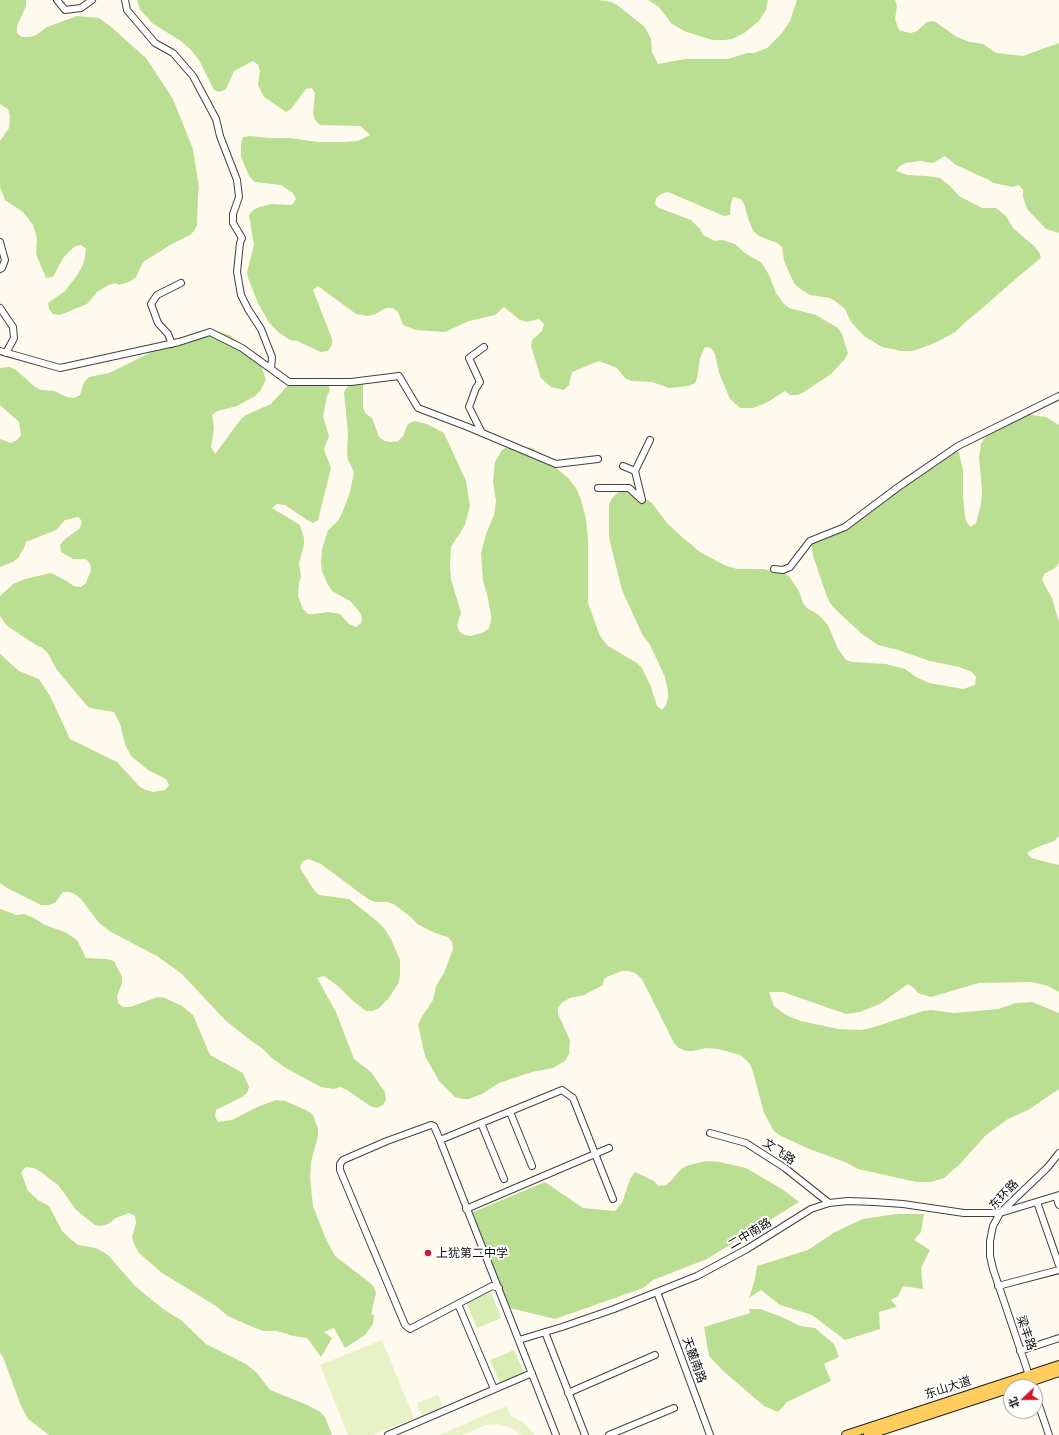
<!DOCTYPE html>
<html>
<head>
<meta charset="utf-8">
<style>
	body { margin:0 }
	#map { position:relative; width:1059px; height:1435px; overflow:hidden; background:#fffaee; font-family:Literata,"Noto Sans SC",serif }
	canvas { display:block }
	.north { position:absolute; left:1003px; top:1379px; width:40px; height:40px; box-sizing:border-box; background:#fff; border:1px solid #9f9f9f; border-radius:50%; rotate:248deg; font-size:11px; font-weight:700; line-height:16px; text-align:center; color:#0e0e0e }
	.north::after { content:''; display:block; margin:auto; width:14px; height:18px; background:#ca1a30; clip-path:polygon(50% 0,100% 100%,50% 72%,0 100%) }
</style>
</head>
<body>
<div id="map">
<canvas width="1059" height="1435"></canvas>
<div class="north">北</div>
</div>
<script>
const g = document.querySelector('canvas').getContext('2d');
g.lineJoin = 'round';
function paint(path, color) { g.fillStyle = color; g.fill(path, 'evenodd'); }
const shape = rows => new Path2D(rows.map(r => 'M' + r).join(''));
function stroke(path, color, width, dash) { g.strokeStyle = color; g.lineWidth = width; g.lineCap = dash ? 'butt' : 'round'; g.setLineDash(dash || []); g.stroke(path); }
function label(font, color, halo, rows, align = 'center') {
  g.font = font + ' Literata,"Noto Sans SC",serif'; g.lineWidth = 4; g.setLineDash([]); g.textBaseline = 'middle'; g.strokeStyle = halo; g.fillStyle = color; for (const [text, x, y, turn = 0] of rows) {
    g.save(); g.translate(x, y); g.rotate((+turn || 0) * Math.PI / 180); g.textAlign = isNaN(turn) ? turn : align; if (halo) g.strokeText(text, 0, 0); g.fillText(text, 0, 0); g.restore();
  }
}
paint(shape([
	[491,1292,501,1318,477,1328,466,1302],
	[514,1350,525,1375,501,1385,490,1360]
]), '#d6edb4');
paint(shape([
	[0,0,26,0,26,6,17,26,17,33,22,37,30,37,36,35,47,27,77,16,99,18,110,26,146,58,173,99,193,149,199,187,198,195,197,225,194,231,190,235,172,244,143,262,136,277,131,281,119,285,116,283,109,285,97,292,87,304,60,315,53,314,49,309,48,303,65,291,78,274,84,262,86,249,81,245,74,247,63,258,53,277,46,278,36,254,37,238,33,225,23,212,5,200,0,187,0,141,9,128,10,115,8,109,0,104],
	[137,0,598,0,611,2,617,5,645,27,651,39,652,52,658,64,685,59,728,59,747,53,754,53,767,48,782,33,790,21,797,0,895,0,897,6,895,19,899,30,905,32,911,33,917,31,927,22,934,21,957,37,970,42,983,44,996,53,1023,56,1059,43,1059,233,1046,229,1027,209,1023,197,1023,190,1019,185,1013,187,993,183,987,179,956,165,945,156,933,163,919,161,906,163,900,166,896,171,908,175,927,176,940,178,950,186,959,196,982,208,996,208,1006,216,1013,228,1034,246,1039,252,1041,258,1020,275,979,311,969,319,955,332,937,342,919,349,912,351,901,351,882,347,864,336,851,322,845,309,835,301,830,298,810,295,799,288,794,283,784,261,782,247,777,243,759,236,753,231,748,218,744,204,741,199,733,197,731,203,730,215,724,216,668,192,661,194,656,198,655,204,659,208,691,220,700,229,703,235,715,241,722,240,735,244,745,253,762,263,769,275,776,293,784,304,789,308,816,315,838,328,842,334,848,353,845,359,831,374,804,392,798,395,790,395,785,391,766,403,753,408,740,408,730,399,719,373,715,354,711,348,705,347,700,358,697,378,695,383,689,386,669,388,652,382,632,381,626,379,617,368,599,361,572,372,569,385,564,390,551,387,541,378,531,346,532,340,542,331,544,324,539,319,527,322,520,320,504,307,495,315,469,321,445,332,416,330,403,325,398,312,393,308,386,308,375,314,369,316,356,314,318,286,313,290,332,339,332,345,328,351,321,352,297,341,290,340,278,332,268,321,258,303,248,278,247,272,254,245,249,215,253,210,259,207,272,204,292,205,296,199,293,193,281,185,255,182,249,176,241,157,241,143,243,137,250,136,270,138,290,138,318,142,345,142,358,141,370,135,360,126,320,125,315,120,313,113,315,93,312,88,306,89,291,109,286,112,264,97,258,85,260,71,258,65,253,61,234,71,226,89,220,92,214,90,199,60,191,50,181,41,152,23,140,9],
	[648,0,768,0,766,10,759,21,744,33,732,39,725,40,712,40,684,31,672,24,659,7],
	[204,330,217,331,230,335,250,353,262,368,266,380,260,391,255,396,237,406,218,411,212,415,214,429,211,447,215,454,241,419,246,415,271,404,287,386,300,382,320,378,326,378,329,384,330,390,327,396,323,416,329,436,324,449,331,468,318,520,313,523,307,520,285,505,277,504,272,508,300,525,304,538,304,545,299,563,301,577,299,583,298,596,303,609,308,614,315,614,328,612,340,614,349,624,356,627,361,623,362,617,359,611,350,601,332,591,327,583,322,571,321,563,322,549,328,530,338,521,343,511,350,492,354,472,348,460,347,453,348,433,344,392,352,380,363,382,363,408,366,414,372,418,379,437,385,441,391,442,398,441,403,436,408,424,414,421,427,424,444,433,466,481,470,506,465,525,451,547,450,566,451,579,461,613,457,625,459,631,464,635,471,636,484,632,489,628,491,621,491,615,487,594,483,581,481,553,486,534,494,515,496,501,493,482,495,462,502,450,507,447,514,446,533,448,568,478,576,488,581,500,586,519,588,540,588,603,600,636,608,646,637,663,642,668,651,687,657,706,662,710,666,705,668,698,668,691,665,677,650,645,642,634,622,590,609,538,609,504,612,498,622,488,629,488,652,503,667,523,682,537,700,552,724,565,737,569,763,569,783,573,789,576,799,591,803,603,807,608,819,615,828,625,838,649,846,660,852,662,886,664,905,669,916,677,929,683,963,689,975,685,976,677,972,672,959,667,930,661,898,650,878,645,862,634,839,613,830,603,827,597,813,556,811,543,869,512,903,478,939,455,951,449,958,450,963,470,963,496,965,516,967,523,971,527,976,523,981,504,982,490,979,458,981,444,985,438,994,429,1025,414,1046,417,1059,425,1059,563,1055,568,1044,574,1042,580,1052,598,1059,622,1059,836,1054,841,1035,848,1027,853,1031,858,1059,865,1059,992,1048,986,1032,982,979,983,931,997,918,993,914,988,908,984,880,1004,860,1012,846,1014,783,992,769,992,774,1006,786,1015,801,1021,838,1029,861,1030,874,1027,923,1011,931,1010,954,1013,998,1009,1016,1003,1032,1002,1059,1013,1059,1089,1028,1110,1008,1119,997,1127,985,1136,960,1164,944,1178,931,1182,916,1182,858,1169,845,1162,809,1149,779,1135,774,1131,764,1113,753,1072,750,1064,745,1059,740,1055,718,1049,706,1048,693,1051,686,1051,679,1048,674,1043,642,979,635,973,629,971,622,971,609,976,604,979,603,985,584,995,570,998,563,1002,558,1007,558,1014,570,1040,569,1054,565,1061,553,1068,532,1072,499,1083,482,1094,469,1099,462,1099,455,1097,439,1081,425,1056,418,1025,421,1018,433,1000,436,986,444,973,453,949,452,942,448,937,435,933,417,924,412,918,395,905,388,902,375,902,368,899,321,864,308,859,302,862,300,868,314,890,319,895,349,899,378,922,384,928,391,939,400,960,400,976,398,984,388,999,379,1008,373,1011,366,1011,353,1001,338,986,324,976,317,978,336,1012,354,1059,371,1072,385,1092,386,1100,383,1105,377,1108,370,1106,347,1090,340,1087,334,1089,321,1087,284,1067,272,1058,263,1049,250,1040,225,1020,182,974,157,956,111,932,99,923,81,899,76,895,70,892,63,892,55,903,48,905,41,905,7,888,0,883,0,654,19,671,39,679,50,696,70,739,117,762,140,787,146,790,153,792,165,790,169,785,166,779,148,770,131,756,125,744,120,724,114,712,95,709,88,707,57,670,50,657,46,651,41,647,36,645,7,626,0,616,0,596,13,584,25,579,51,573,63,579,74,586,81,587,86,583,91,570,90,564,86,559,73,559,61,552,60,545,64,540,80,528,82,521,78,517,65,520,56,530,26,542,24,548,18,558,13,562,0,567,0,439,11,443,17,440,21,435,19,422,0,405,0,368,9,367,15,369,35,387,41,390,54,391,67,397,74,398,80,395,84,382,89,377,109,373,178,339],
	[0,909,17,915,24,914,34,918,45,925,65,932,77,940,86,958,107,959,114,961,122,977,122,983,117,996,118,1003,123,1007,130,1007,158,997,165,998,182,1006,193,1015,210,1055,243,1073,249,1087,247,1093,242,1097,216,1110,215,1116,218,1122,232,1120,257,1107,276,1100,285,1101,306,1110,313,1115,318,1129,318,1136,311,1162,310,1178,313,1206,325,1237,335,1256,369,1282,374,1287,376,1293,371,1314,374,1315,373,1324,365,1335,345,1348,334,1328,324,1332,332,1338,321,1357,307,1338,293,1336,277,1331,263,1331,248,1325,228,1316,216,1306,162,1273,139,1253,135,1246,132,1237,136,1223,135,1216,129,1213,116,1218,108,1224,101,1226,95,1225,76,1210,59,1186,41,1172,34,1168,26,1167,21,1172,28,1191,38,1200,49,1206,62,1231,73,1241,78,1245,96,1248,108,1255,135,1286,163,1309,181,1320,206,1344,246,1364,257,1373,270,1390,305,1404,319,1411,325,1417,332,1435,49,1435,28,1419,21,1406,3,1357,0,1353],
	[706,1161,720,1162,746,1168,782,1189,799,1202,707,1259,653,1280,643,1288,555,1319,510,1308,471,1213,545,1182,583,1208,615,1211,622,1203,630,1179,635,1172,654,1181,659,1186,666,1185,671,1181,679,1171,686,1166],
	[896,1214,924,1214,921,1232,914,1240,930,1250,921,1268,923,1289,903,1286,898,1296,891,1300,897,1307,879,1312,880,1329,845,1340,812,1315,780,1305,761,1290,749,1298,755,1279,757,1266,808,1250,835,1232,863,1219],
	[749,1309,760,1309,782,1317,800,1326,815,1328,834,1344,839,1357,824,1364,831,1381,787,1402,778,1412,764,1406,722,1370,709,1356,704,1327,750,1313]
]), '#bbdf92');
paint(shape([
	[382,1340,414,1418,373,1435,348,1435,320,1365],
	[438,1395,443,1407,422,1416,417,1403],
	[506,1406,510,1415,525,1424,535,1435,521,1435,512,1428,496,1424,486,1425,462,1435,439,1435]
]), '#e7f3c7');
const minor = shape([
	[57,0,65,10,81,8,92,0],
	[125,0,127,10,155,43,173,53,193,76,216,119,220,136,237,180,239,197,233,214,233,223,242,238,240,243,237,272,241,295,248,309,261,329,272,357,271,369],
	[0,242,5,260,2,268,0,269],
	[0,308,13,327,14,338,6,353],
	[172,344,168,334,158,323,151,304,157,295,181,283],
	[0,351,60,368,179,342,210,332,242,348,289,382,351,382,399,376,418,408,468,427,556,464,598,459],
	[482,433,469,407,476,388,480,382,469,358,484,347],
	[623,466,635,471,650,440],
	[598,488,629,488,642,500,635,471],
	[774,569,783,570,790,567,810,541,845,527,897,488,958,446,1059,396],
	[510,1112,532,1166],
	[481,1123,504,1179],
	[710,1133,746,1143,785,1168,829,1203],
	[440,1140,556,1435],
	[1056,1196,1059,1205],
	[1037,1202,1059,1265],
	[466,1209,609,1148],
	[998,1286,1059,1270],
	[499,1288,492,1286,410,1329,405,1325,340,1170,340,1164,343,1160,387,1141,431,1125,434,1126,440,1140,562,1090,573,1098,613,1199],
	[657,1292,710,1435],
	[458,1304,494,1389],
	[545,1332,585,1435],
	[519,1340,562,1327,614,1309,697,1276,747,1249,811,1209,829,1203,848,1201,874,1202,903,1204,964,1213,1000,1213,1059,1195],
	[1020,1351,1059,1338],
	[1033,1387,993,1269,990,1256,990,1241,993,1226,1000,1213,1048,1167,1059,1153],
	[568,1393,655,1355],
	[1035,1394,1049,1435],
	[388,1435,532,1373],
	[609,1435,674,1408]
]);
const major = shape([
	[1015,1387,1059,1372],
	[846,1435,1059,1365],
	[868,1435,1011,1388]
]);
stroke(minor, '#414141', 8);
stroke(major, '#1f1f1f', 10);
stroke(minor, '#fff', 6);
stroke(major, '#ffcc5e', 8);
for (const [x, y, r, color] of [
	[428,1253,4,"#ca1a30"]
]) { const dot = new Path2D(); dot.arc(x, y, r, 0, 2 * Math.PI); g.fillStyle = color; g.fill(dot); stroke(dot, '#fff', 1.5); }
label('12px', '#0e0e0e', '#fff', [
	["文飞路",779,1152,34],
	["东环路",1004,1195,-47],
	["二中南路",750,1234,-31],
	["梁丰路",1026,1333,71],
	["天麓南路",694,1360,70],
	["东山大道",948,1388,-18]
]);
label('12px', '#0e0e0e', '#fff', [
	["上犹第二中学",436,1253]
], 'left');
</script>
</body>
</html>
